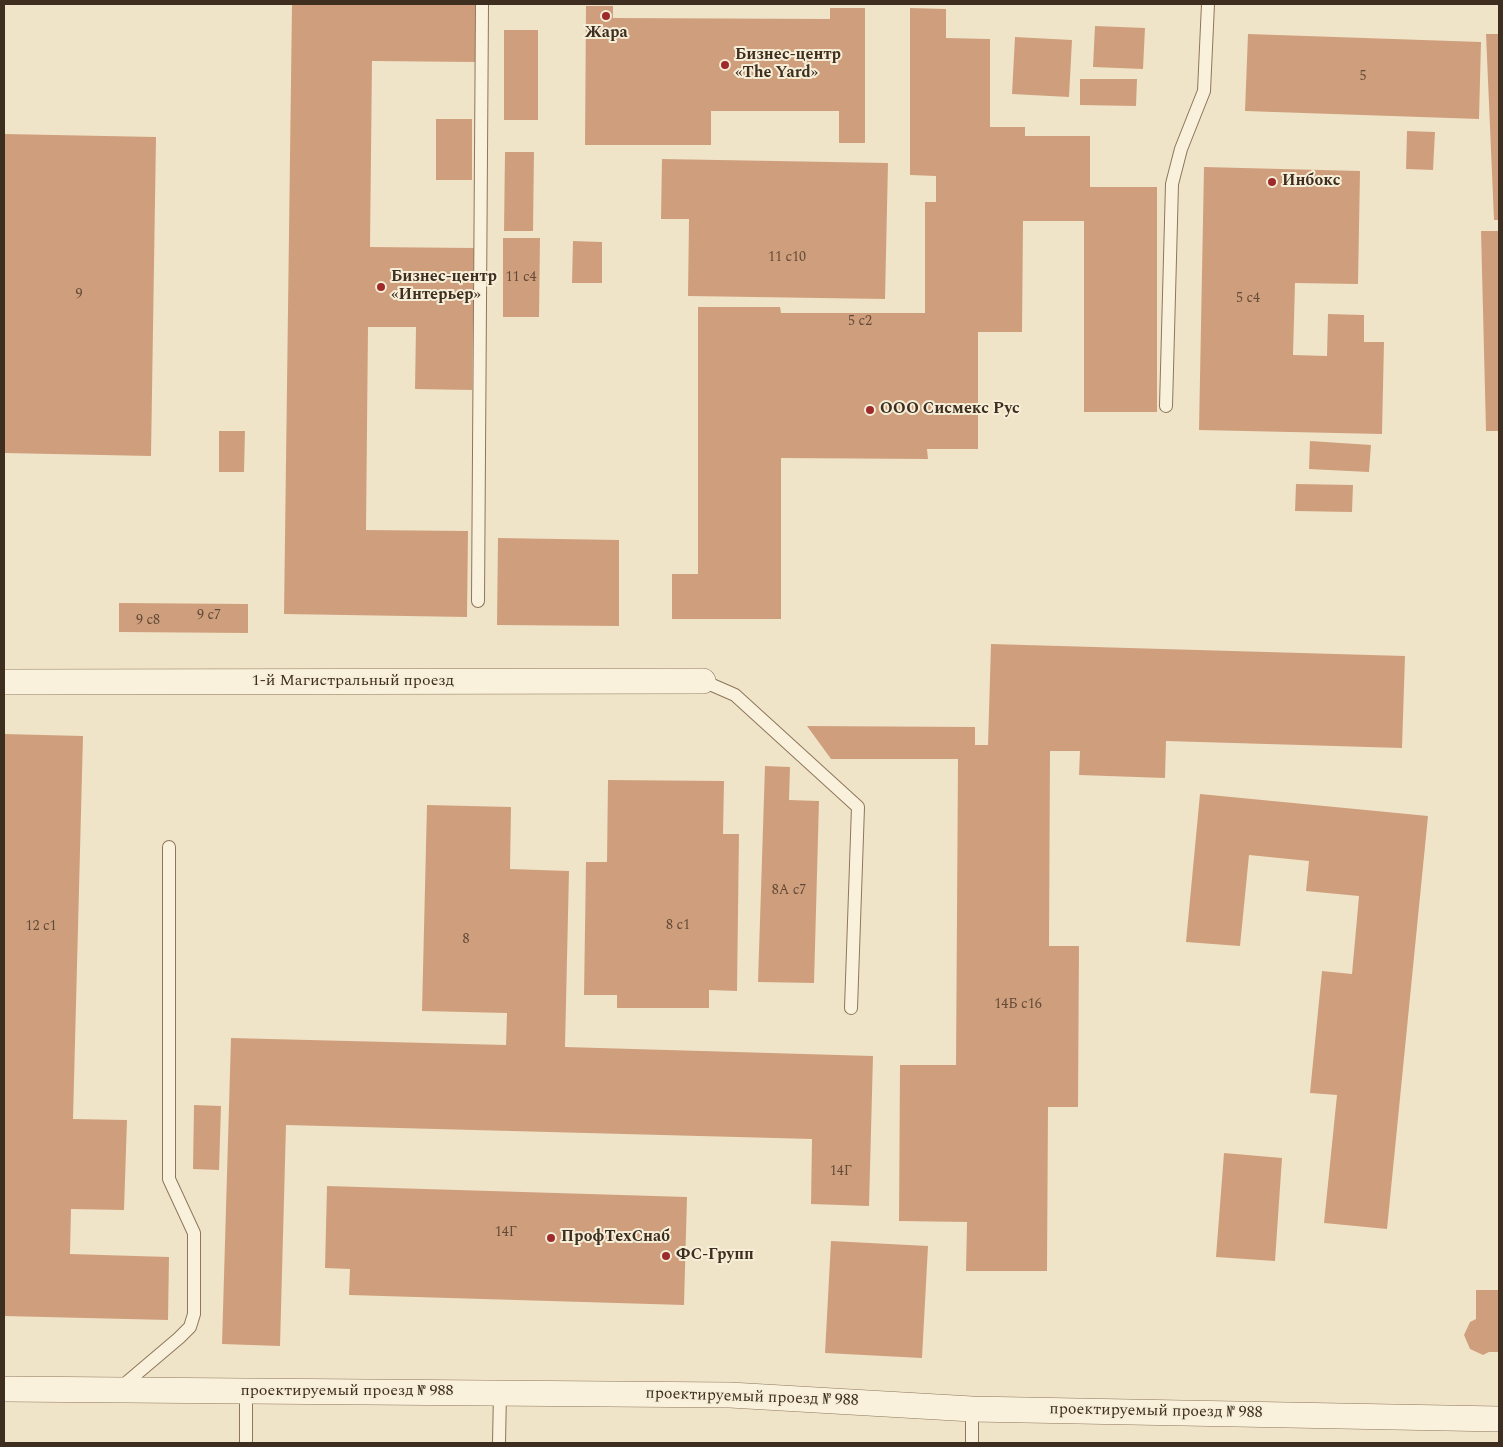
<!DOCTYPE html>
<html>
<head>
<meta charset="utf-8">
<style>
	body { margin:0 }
	#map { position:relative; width:1503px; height:1447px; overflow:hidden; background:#f0e4c8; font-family:Spectral,serif }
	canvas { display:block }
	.frame { position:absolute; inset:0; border:5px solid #3d2e20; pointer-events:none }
</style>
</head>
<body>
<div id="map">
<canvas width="1503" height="1447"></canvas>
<div class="frame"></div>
</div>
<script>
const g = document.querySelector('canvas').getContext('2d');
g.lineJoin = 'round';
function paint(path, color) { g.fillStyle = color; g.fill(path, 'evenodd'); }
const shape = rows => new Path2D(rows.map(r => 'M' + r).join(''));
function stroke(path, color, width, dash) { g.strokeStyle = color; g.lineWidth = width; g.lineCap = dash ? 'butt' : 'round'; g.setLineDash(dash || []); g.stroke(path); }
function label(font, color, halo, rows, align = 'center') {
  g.font = font + ' Spectral,serif'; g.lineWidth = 4; g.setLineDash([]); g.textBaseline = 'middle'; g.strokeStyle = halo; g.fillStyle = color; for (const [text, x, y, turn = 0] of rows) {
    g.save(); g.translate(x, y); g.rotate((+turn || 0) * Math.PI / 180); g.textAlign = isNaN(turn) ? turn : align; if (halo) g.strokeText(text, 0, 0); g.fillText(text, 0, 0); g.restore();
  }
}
paint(shape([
	[292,4,476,4,475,62,372,61,370,247,474,248,472,390,415,389,416,327,368,327,366,530,468,531,467,617,284,614],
	[586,6,613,6,613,18,830,19,830,8,865,8,865,143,839,143,839,111,711,111,711,145,585,145],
	[910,8,946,9,946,38,990,39,990,127,1025,127,1025,136,1090,136,1090,187,1157,187,1157,412,1084,412,1084,221,1023,221,1022,332,978,332,978,449,927,449,928,459,781,458,781,619,672,619,672,574,698,574,698,307,780,307,781,313,925,313,925,202,936,202,936,176,910,175],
	[1095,26,1145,28,1143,69,1093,67],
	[504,30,538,30,538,120,504,120],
	[1248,34,1481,42,1479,119,1245,111],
	[1486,34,1499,34,1499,220,1494,220],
	[1015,37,1072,40,1069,97,1012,94],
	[1080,79,1137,79,1136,106,1080,105],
	[436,119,472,119,472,180,436,180],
	[1407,131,1435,132,1433,170,1406,169],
	[4,134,156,137,151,456,4,453],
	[505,152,534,152,533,231,504,231],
	[662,159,888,163,885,299,688,296,689,219,661,219],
	[1204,167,1360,171,1358,284,1295,283,1293,355,1327,356,1328,314,1364,315,1364,342,1384,342,1382,434,1199,430],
	[1481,231,1499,231,1499,431,1486,431],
	[503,238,540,238,539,317,503,317],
	[573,241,602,242,602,283,572,283],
	[219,431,245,431,244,472,219,472],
	[1310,441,1371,445,1369,472,1309,469],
	[1296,484,1353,485,1352,512,1295,511],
	[498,538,619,540,619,626,497,625],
	[119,603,248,604,248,633,119,632],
	[991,644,1405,656,1402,748,1166,741,1165,778,1079,775,1080,751,1050,751,1049,946,1079,946,1078,1107,1048,1107,1047,1271,966,1271,967,1222,899,1221,900,1065,956,1065,958,759,831,759,807,726,975,727,975,745,988,745],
	[4,734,83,736,73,1119,127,1120,124,1210,71,1209,70,1254,169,1257,168,1320,4,1316],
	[765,766,790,767,789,800,819,801,814,983,758,982],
	[608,780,724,781,723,834,739,834,737,991,709,990,709,1008,617,1008,617,995,584,995,586,862,607,862],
	[1200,794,1428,816,1387,1229,1324,1223,1337,1095,1310,1093,1322,971,1352,974,1359,896,1306,891,1309,861,1249,855,1240,946,1186,942],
	[427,805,511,807,510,869,569,871,565,1047,873,1056,869,1206,811,1204,812,1139,286,1125,280,1346,222,1344,231,1038,506,1045,507,1013,422,1011],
	[194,1105,221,1106,219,1170,193,1169],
	[1224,1153,1282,1158,1275,1261,1216,1257],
	[327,1186,687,1197,684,1305,349,1295,350,1269,325,1268],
	[831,1241,928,1246,922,1358,825,1353],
	[1476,1290,1499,1290,1499,1352,1489,1352,1483,1355,1470,1349,1464,1335,1470,1322,1476,1319]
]), '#cf9f7d');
const service = shape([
	[1166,406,1172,184,1181,149,1204,91,1208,4],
	[478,601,482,4],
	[703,681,735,695,858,807,851,1008],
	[120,1388,179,1338,190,1327,194,1314,194,1233,169,1179,169,847],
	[246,1443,246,1392],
	[499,1443,500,1392],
	[972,1443,972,1409]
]);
const minor = shape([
	[4,682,703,681],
	[4,1389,730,1395,972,1409,1499,1419]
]);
stroke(service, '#8d765c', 14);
stroke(minor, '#8d765c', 26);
stroke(service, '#faf1dc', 12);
stroke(minor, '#faf1dc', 25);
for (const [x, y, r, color] of [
	[606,16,5,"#9e2a2b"],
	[725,65,5,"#9e2a2b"],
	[1272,182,5,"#9e2a2b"],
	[381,287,5,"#9e2a2b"],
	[870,410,5,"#9e2a2b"],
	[551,1238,5,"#9e2a2b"],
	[666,1256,5,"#9e2a2b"]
]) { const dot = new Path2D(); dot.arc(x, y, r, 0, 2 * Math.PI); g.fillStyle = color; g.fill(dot); stroke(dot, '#f7eed8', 2); }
label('14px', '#624a37', null, [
	["5",1363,77],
	["11 с10",787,258],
	["11 с4",521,278],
	["9",79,295],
	["5 с4",1248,299],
	["5 с2",860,322],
	["9 с7",209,616],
	["9 с8",148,621],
	["8А с7",789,891],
	["8 с1",678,926],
	["12 с1",41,927],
	["8",466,940],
	["14Б с16",1018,1005],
	["14Г",841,1172],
	["14Г",506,1233]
]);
label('bold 16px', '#3d2e20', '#f7eed8', [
	["Жара",606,34,"center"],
	["Бизнес-центр",735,56],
	["«The Yard»",735,74],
	["Инбокс",1282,182],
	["Бизнес-центр",391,278],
	["«Интерьер»",391,296],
	["ООО Сисмекс Рус",880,410],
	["ПрофТехСнаб",561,1238],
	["ФС-Групп",676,1256]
], 'left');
label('16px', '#3d2e20', '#f7eed8', [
	["1-й Магистральный проезд",353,682],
	["проектируемый проезд № 988",347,1392],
	["проектируемый проезд № 988",752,1398,2],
	["проектируемый проезд № 988",1156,1412,1]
]);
</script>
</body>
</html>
